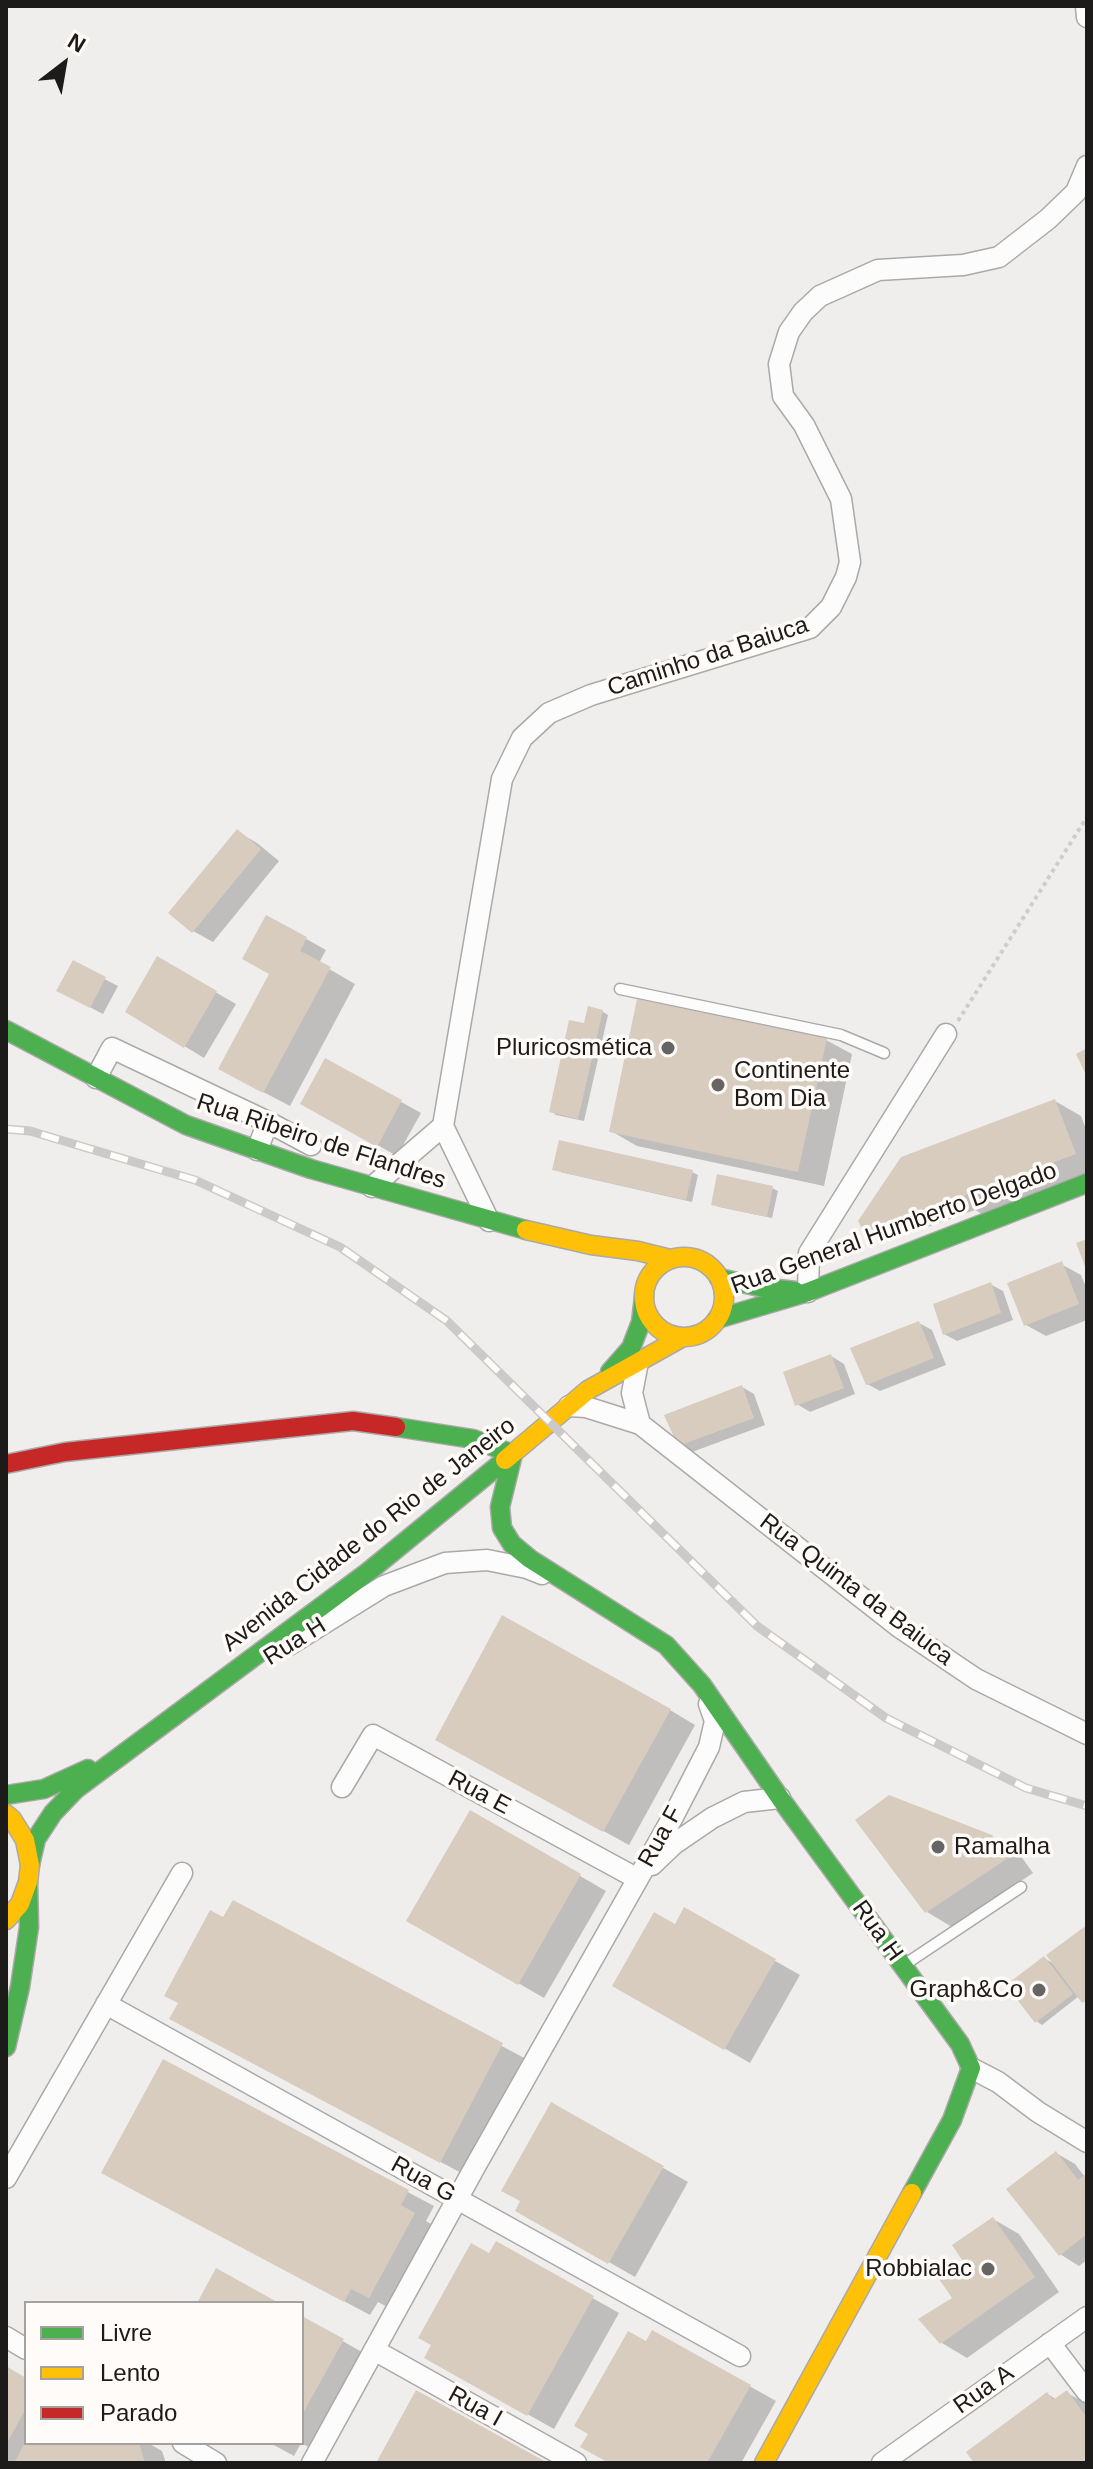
<!DOCTYPE html>
<html>
<head>
<meta charset="utf-8">
<style>
	body { margin:0 }
	#map { position:relative; width:1093px; height:2469px; overflow:hidden; background:#f0eeec; font-family:Helvetica,sans-serif }
	canvas { display:block }
	.frame { position:absolute; inset:0; border:8px solid #1c1b1a; pointer-events:none }
	.legend { position:absolute; left:24px; top:2301px; width:280px; height:144px; box-sizing:border-box; background:#fffbf8; border:2px solid #a4a19f; margin:0; padding:10px 14px; list-style:none; font-size:24px; color:#1c1b1a }
	.legend li { display:flex; align-items:center; gap:16px; height:40px }
	.legend b { width:40px; border:2px solid #a4a19f }
	.north { position:absolute; left:24px; top:24px; width:80px; height:80px; -webkit-text-stroke:6px #fffbf8; paint-order:stroke; rotate:31deg; font-size:22px; font-weight:700; line-height:32px; text-align:center; color:#1c1b1a }
	.north::after { content:''; display:block; margin:auto; width:28px; height:36px; background:#1c1b1a; clip-path:polygon(50% 0,100% 100%,50% 72%,0 100%) }
</style>
</head>
<body>
<div id="map">
<canvas width="1093" height="2469"></canvas>
<div class="frame"></div>
<ul class="legend">
<li><b style="height:10px;background:#4caf50"></b>Livre</li>
<li><b style="height:10px;background:#ffc107"></b>Lento</li>
<li><b style="height:10px;background:#c62828"></b>Parado</li>
</ul>
<div class="north">N</div>
</div>
<script>
const g = document.querySelector('canvas').getContext('2d');
g.lineJoin = 'round';
function paint(path, color) { g.fillStyle = color; g.fill(path, 'evenodd'); }
const shape = rows => new Path2D(rows.map(r => 'M' + r).join(''));
function stroke(path, color, width, dash) { g.strokeStyle = color; g.lineWidth = width; g.lineCap = dash ? 'butt' : 'round'; g.setLineDash(dash || []); g.stroke(path); }
function label(font, color, halo, rows, align = 'center') {
  g.font = font + ' Helvetica,sans-serif'; g.lineWidth = 7; g.setLineDash([]); g.textBaseline = 'middle'; g.strokeStyle = halo; g.fillStyle = color; for (const [text, x, y, turn = 0] of rows) {
    g.save(); g.translate(x, y); g.rotate((+turn || 0) * Math.PI / 180); g.textAlign = isNaN(turn) ? turn : align; if (halo) g.strokeText(text, 0, 0); g.fillText(text, 0, 0); g.restore();
  }
}
paint(shape([
	[238,832,257,843,279,861,213,942,193,931],
	[267,917,326,950,319,963,355,984,290,1106,246,1083,272,973],
	[158,959,236,1004,204,1058,128,1012],
	[73,963,118,986,103,1014,72,998],
	[602,1011,608,1015,584,1121,556,1115,551,1111,585,1026],
	[826,1040,852,1054,824,1186,637,1146,611,1131],
	[326,1060,421,1113,397,1156,302,1103],
	[1055,1101,1081,1116,1087,1132,1087,1174,982,1214,975,1210,885,1242,865,1231],
	[560,1172,692,1172,698,1175,692,1202],
	[772,1188,778,1191,772,1218,719,1207,713,1204],
	[1061,1264,1081,1275,1087,1290,1087,1320,1046,1336,1026,1325],
	[990,1284,1003,1291,1013,1320,957,1341,944,1334],
	[919,1323,932,1330,946,1365,880,1391,867,1384],
	[831,1356,844,1364,855,1394,810,1412,797,1404],
	[742,1387,754,1394,765,1425,692,1452,680,1445],
	[670,1710,695,1725,629,1845,463,1754],
	[471,1813,606,1891,544,1998,409,1920],
	[992,1837,1018,1852,1033,1873,952,1927,927,1912],
	[233,1903,528,2060,467,2176,198,2033,224,1920],
	[685,1910,800,1975,750,2063,615,1985,675,1927],
	[1087,1928,1087,2004,1079,1996,1042,2025,1036,2021,1044,1958,1056,1965],
	[163,2062,434,2206,426,2221,440,2229,395,2311,378,2302,370,2315,129,2187],
	[552,2105,688,2182,635,2277,518,2210],
	[1056,2153,1075,2164,1085,2177,1087,2176,1087,2260,1079,2266,1060,2254],
	[993,2219,1019,2234,1059,2292,967,2358,942,2343,967,2264],
	[497,2244,619,2313,554,2429,427,2358],
	[302,2318,369,2356,316,2451,301,2443,294,2456,270,2443,302,2443],
	[653,2332,776,2401,741,2463,612,2463,647,2344],
	[6,2369,26,2380,26,2443,148,2443,162,2451,166,2463,6,2463],
	[1067,2393,1087,2404,1087,2463,975,2463,1048,2394,1057,2400]
]), '#0003');
paint(shape([
	[237,829,261,849,192,933,168,913],
	[266,915,307,937,300,951,331,967,263,1093,218,1069,269,974,242,959],
	[157,956,217,991,184,1048,125,1012],
	[73,960,106,977,90,1008,56,991],
	[637,999,827,1038,798,1172,609,1132],
	[588,1006,603,1010,578,1119,549,1112,569,1020,584,1023],
	[1087,1048,1087,1077,1076,1054],
	[325,1058,402,1100,377,1147,300,1104],
	[1055,1099,1076,1154,864,1233,858,1221,901,1157],
	[559,1140,693,1170,686,1200,552,1170],
	[717,1174,773,1186,767,1217,711,1205],
	[1087,1239,1087,1272,1076,1243],
	[1062,1261,1079,1304,1024,1326,1007,1283],
	[991,1282,1001,1313,943,1335,933,1304],
	[919,1321,934,1358,866,1385,850,1348],
	[831,1354,844,1388,795,1406,783,1372],
	[742,1385,754,1418,678,1446,664,1415],
	[502,1615,671,1709,603,1832,435,1740],
	[889,1795,992,1835,1008,1858,925,1913,855,1820],
	[470,1810,581,1874,518,1985,406,1921],
	[233,1900,503,2043,440,2163,169,2019,178,2003,164,1996,210,1910,223,1917],
	[684,1907,776,1959,724,2050,612,1986,654,1912,675,1924],
	[1087,1925,1087,2000,1082,2003,1046,1955],
	[1044,1956,1073,1994,1035,2023,1006,1985],
	[163,2059,409,2190,401,2205,415,2213,369,2298,351,2289,344,2302,101,2173],
	[551,2102,664,2166,608,2264,515,2211,520,2201,501,2191],
	[1056,2151,1078,2180,1087,2173,1087,2234,1059,2256,1006,2189],
	[993,2217,1035,2277,940,2344,918,2319,952,2298,939,2279,964,2263,952,2245],
	[496,2241,594,2296,527,2416,424,2358,431,2345,418,2338,471,2243,489,2253],
	[216,2268,279,2303,197,2303],
	[302,2316,344,2339,302,2415],
	[652,2330,751,2385,707,2463,609,2463,580,2447,588,2434,574,2426,628,2331,646,2341],
	[6,2366,26,2378,26,2408,6,2445],
	[416,2390,548,2463,376,2463],
	[1067,2390,1087,2418,1087,2463,974,2463,966,2452,1047,2392,1053,2400],
	[25,2443,139,2443,145,2463,14,2463]
]), '#d8ccbf');
const lane = shape([
	[620,989,841,1035,884,1053],
	[904,1965,1021,1887]
]);
const street = shape([
	[1086,6,1087,17],
	[96,1078,112,1048,268,1122,257,1150],
	[268,1122,311,1145],
	[372,1187,443,1126],
	[489,1221,443,1126,502,779,522,738,549,713,591,695,810,628,831,607,846,577,850,562,841,499,804,425,783,396,779,364,789,332,803,312,820,296,878,270,963,265,999,257,1048,219,1076,192,1087,166],
	[808,1292,809,1253,946,1034],
	[638,1362,632,1393,640,1424],
	[569,1406,586,1407,640,1424,899,1627,976,1679,1087,1734],
	[289,1645,384,1586,445,1563,487,1560,527,1568,542,1574],
	[342,1787,373,1735,638,1879],
	[652,1865,674,1844,712,1818,744,1802,780,1798],
	[106,2004,740,2356],
	[971,2068,998,2082,1038,2112,1087,2142],
	[6,2178,182,1873],
	[6,2337,26,2349],
	[1050,2343,1087,2392],
	[374,2350,576,2463],
	[183,2443,216,2463],
	[312,2463,476,2165,674,1815,709,1747,715,1721,709,1704],
	[882,2463,1087,2317]
]);
const fast = shape([
	[6,1030,186,1125,311,1169,526,1230],
	[719,1278,760,1287,795,1291],
	[717,1319,808,1292,1087,1183],
	[610,1372,631,1348,641,1322,644,1297],
	[396,1427,473,1439,513,1454,500,1507,502,1528,512,1544,530,1559,666,1645,702,1685,780,1798,960,2044,971,2068,952,2120,912,2193],
	[6,1795,44,1789,88,1769],
	[30,1865,36,1839,53,1813,76,1789,368,1572,505,1460],
	[6,2047,20,1987,29,1927,28,1882]
]);
const slow = shape([
	[526,1230,591,1245,638,1251,670,1259],
	'644 1297a40 40 0 1 1 80 0a40 40 0 1 1-80 0Z',
	[505,1460,588,1390,683,1337],
	[6,1814,12,1819,25,1840,30,1865,28,1882,20,1904,6,1920],
	[764,2463,912,2193]
]);
const jam = shape([
	[6,1464,65,1452,353,1421,396,1427]
]);
stroke(lane, '#aba9a8', 13);
stroke(street, '#aba9a8', 23);
stroke(fast, '#aba9a8', 21);
stroke(slow, '#aba9a8', 21);
stroke(jam, '#aba9a8', 21);
stroke(shape([
	[958,1021,1087,817]
]), '#cdcdcc', 4, [4, 4]);
stroke(lane, '#fdfcfc', 10);
stroke(street, '#fdfcfc', 20);
stroke(fast, '#4caf50', 18);
stroke(slow, '#ffc107', 18);
stroke(jam, '#c62828', 18);
const rail = shape([
	[6,1129,30,1131,195,1180,340,1247,447,1321,757,1626,886,1718,1026,1788,1087,1806]
]);
stroke(rail, '#cbc9c9', 9);
stroke(rail, '#fffbf8', 6, [18]);
for (const [x, y, r, color] of [
	[668,1048,8,"#666564"],
	[718,1085,8,"#666564"],
	[938,1847,8,"#666564"],
	[1039,1990,8,"#666564"],
	[988,2269,8,"#666564"]
]) { const dot = new Path2D(); dot.arc(x, y, r, 0, 2 * Math.PI); g.fillStyle = color; g.fill(dot); stroke(dot, '#fffbf8', 3); }
label('24px', '#1c1b1a', '#fffbf8', [
	["Caminho da Baiuca",708,657,-18],
	["Rua Ribeiro de Flandres",321,1142,18],
	["Rua General Humberto Delgado",894,1229,-20],
	["Avenida Cidade do Rio de Janeiro",369,1535,-38],
	["Rua Quinta da Baiuca",856,1590,37],
	["Rua H",295,1642,-32],
	["Rua E",479,1793,28],
	["Rua F",661,1837,-61],
	["Rua H",877,1931,54],
	["Rua G",423,2180,29],
	["Rua A",984,2390,-35],
	["Rua I",475,2407,29]
]);
label('24px', '#1c1b1a', '#fffbf8', [
	["Pluricosmética",652,1048],
	["Continente",734,1071,"left"],
	["Bom Dia",734,1099,"left"],
	["Ramalha",954,1847,"left"],
	["Graph&Co",1023,1990],
	["Robbialac",972,2269]
], 'right');
</script>
</body>
</html>
